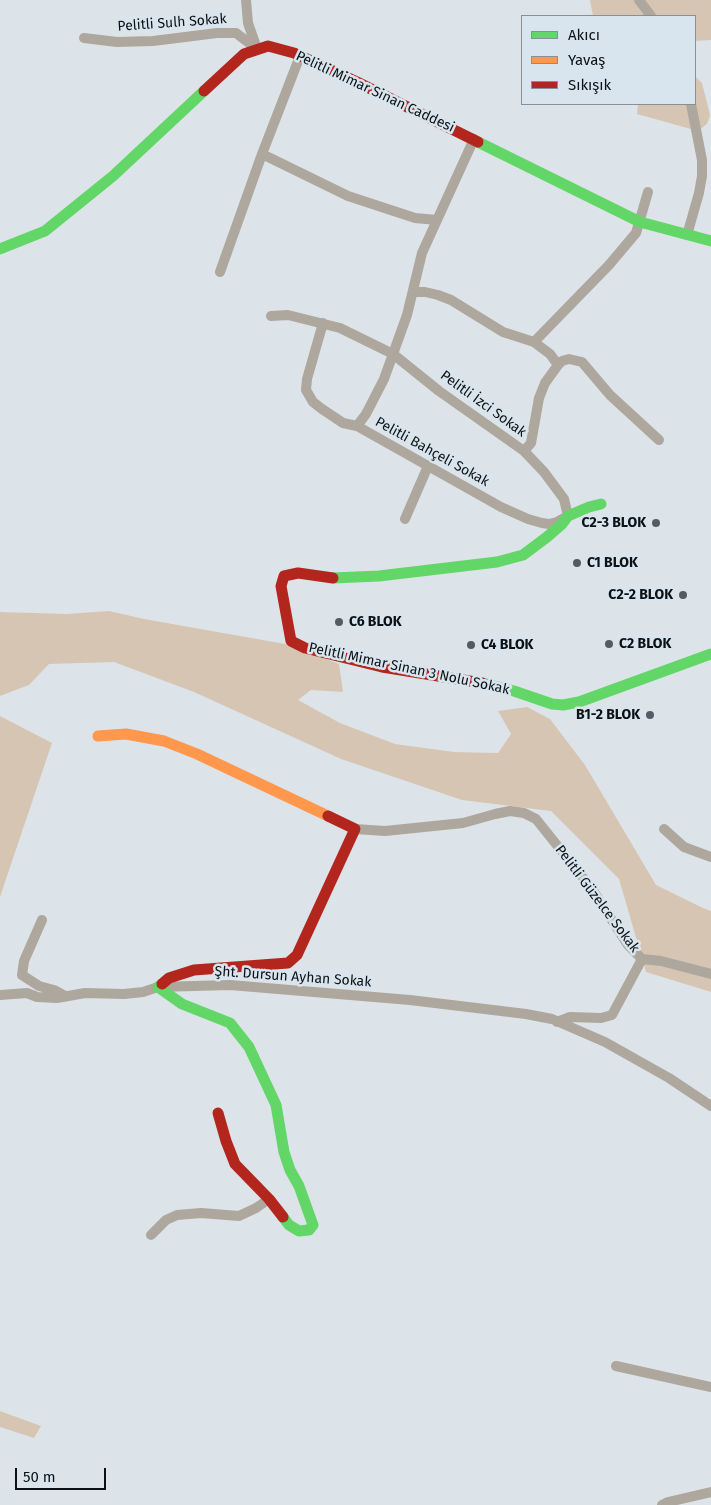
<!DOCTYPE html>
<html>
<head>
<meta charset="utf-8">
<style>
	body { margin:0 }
	#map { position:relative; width:711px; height:1505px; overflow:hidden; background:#dde4e9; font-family:"Fira Sans",sans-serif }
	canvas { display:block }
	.legend { position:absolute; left:521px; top:15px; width:175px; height:90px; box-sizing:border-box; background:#d8e5ee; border:1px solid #879097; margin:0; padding:6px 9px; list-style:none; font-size:15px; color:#0d1114 }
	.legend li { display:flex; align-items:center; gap:10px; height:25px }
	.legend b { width:25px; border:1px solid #879097 }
	.scale { position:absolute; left:15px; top:1468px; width:91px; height:22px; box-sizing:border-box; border:2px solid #0d1114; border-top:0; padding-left:6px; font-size:15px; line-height:18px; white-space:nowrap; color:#0d1114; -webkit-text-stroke:4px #d8e5ee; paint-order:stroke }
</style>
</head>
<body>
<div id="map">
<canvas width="711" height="1505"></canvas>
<ul class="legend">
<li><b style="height:6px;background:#63d668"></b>Akıcı</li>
<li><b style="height:6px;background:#ff974d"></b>Yavaş</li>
<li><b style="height:6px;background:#b3261e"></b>Sıkışık</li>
</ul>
<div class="scale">50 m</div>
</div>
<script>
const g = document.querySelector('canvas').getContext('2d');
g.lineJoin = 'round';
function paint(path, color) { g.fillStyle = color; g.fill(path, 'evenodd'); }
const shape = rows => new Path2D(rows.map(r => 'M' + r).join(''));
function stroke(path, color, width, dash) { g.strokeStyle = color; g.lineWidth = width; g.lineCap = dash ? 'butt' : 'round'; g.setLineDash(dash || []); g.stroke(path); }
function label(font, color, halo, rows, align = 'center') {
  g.font = font + ' "Fira Sans",sans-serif'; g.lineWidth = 5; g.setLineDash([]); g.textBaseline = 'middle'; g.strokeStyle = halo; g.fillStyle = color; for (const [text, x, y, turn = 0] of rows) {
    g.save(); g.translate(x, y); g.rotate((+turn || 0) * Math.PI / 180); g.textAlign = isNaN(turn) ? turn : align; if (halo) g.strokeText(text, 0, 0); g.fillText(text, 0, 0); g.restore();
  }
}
paint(shape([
	[590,0,711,0,711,40,695,41,695,16,593,16],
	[695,76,702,83,710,115,707,124,698,131,637,114,638,104,695,104],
	[109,611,144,619,291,645,339,664,343,692,311,690,298,700,340,723,395,744,454,752,498,753,511,734,498,711,527,707,550,719,585,765,656,885,703,908,711,911,711,992,646,972,619,879,551,811,462,800,341,759,194,692,114,662,49,664,29,685,0,696,0,612,67,614],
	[0,716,52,743,0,897],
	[0,1411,41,1426,34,1438,0,1427]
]), '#d7c5b4');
stroke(shape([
	[246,0,248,23,257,49],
	[639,0,651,16],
	[84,38,117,42,153,41,217,33,236,33,257,49],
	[474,139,422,253,407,315,384,379,366,414,357,426,501,507,528,519,542,523,549,524,557,522,568,516,564,499,544,472,524,451],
	[262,154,348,196,415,218,437,220],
	[687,235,699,193,702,176,702,160,691,104],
	[220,272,262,154,300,56],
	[413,292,425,292,438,295,451,300,503,332,534,342,550,354,558,365],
	[271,316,288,315,340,328,393,354,439,391,524,451,531,443,539,398,545,383,558,365,562,361,569,359,582,362,610,395,659,440],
	[323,323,307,379,306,390,313,402,322,409,343,423,357,426],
	[534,342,609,265,636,233,648,192],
	[405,519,428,466],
	[355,829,385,831,463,823,495,814,510,811,524,813,536,819,592,889,628,945,642,959],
	[664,829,684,847,711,857],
	[42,920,24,961,22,975,39,986,54,990,65,996],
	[642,959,661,961,711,974],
	[0,995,27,993,37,997,57,998,85,993,124,994,143,992,158,987,230,985,410,1000,526,1014,552,1019,605,1042,669,1078,711,1106],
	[557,1022,570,1017,601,1018,612,1015,642,959],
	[151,1235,166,1220,177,1215,201,1213,239,1216,256,1208,269,1199],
	[616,1366,711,1387],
	[662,1505,668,1502,711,1492]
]), '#aea79e', 10);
stroke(shape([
	[478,142,640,222,711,241],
	[0,249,45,231,113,176,204,91],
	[333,578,379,576,497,562,523,555,547,537,562,524,568,516,589,507,601,504],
	[482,683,514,691,552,704,563,705,579,702,711,654],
	[162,984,158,987,182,1004,230,1023,249,1047,276,1105,284,1152,290,1170,299,1186,313,1225,309,1230,299,1231,289,1225,283,1217]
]), '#63d668', 11);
stroke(shape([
	[98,736,126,734,164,741,197,754,328,816]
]), '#ff974d', 11);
stroke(shape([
	[204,91,244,54,268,46,294,53,357,82,478,142],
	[333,578,298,573,284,576,281,586,291,641,305,648,382,667,482,683],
	[162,984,169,978,194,970,288,963,297,955,355,829,328,816],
	[218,1113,226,1141,235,1164,269,1199,283,1217]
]), '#b3261e', 11);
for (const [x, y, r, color] of [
	[656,523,5,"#565b5f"],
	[577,563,5,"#565b5f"],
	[683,595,5,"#565b5f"],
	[339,622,5,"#565b5f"],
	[609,644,5,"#565b5f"],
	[471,645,5,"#565b5f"],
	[650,715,5,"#565b5f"]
]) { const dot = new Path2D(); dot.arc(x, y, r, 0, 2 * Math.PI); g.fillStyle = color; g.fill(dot); stroke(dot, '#d8e5ee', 2); }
label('14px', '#0d1114', '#d8e5ee', [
	["Pelitli Sulh Sokak",172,23,-4],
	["Pelitli Mimar Sinan Caddesi",375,92,25],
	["Pelitli İzci Sokak",483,404,36],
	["Pelitli Bahçeli Sokak",432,452,29],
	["Pelitli Mimar Sinan 3 Nolu Sokak",409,669,12],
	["Pelitli Güzelce Sokak",597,899,53],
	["Şht. Dursun Ayhan Sokak",293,977,4]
]);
label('bold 14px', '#0d1114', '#d8e5ee', [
	["C2-3 BLOK",646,523,"right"],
	["C1 BLOK",587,563],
	["C2-2 BLOK",673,595,"right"],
	["C6 BLOK",349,622],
	["C2 BLOK",619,644],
	["C4 BLOK",481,645],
	["B1-2 BLOK",640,715,"right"]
], 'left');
</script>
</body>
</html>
